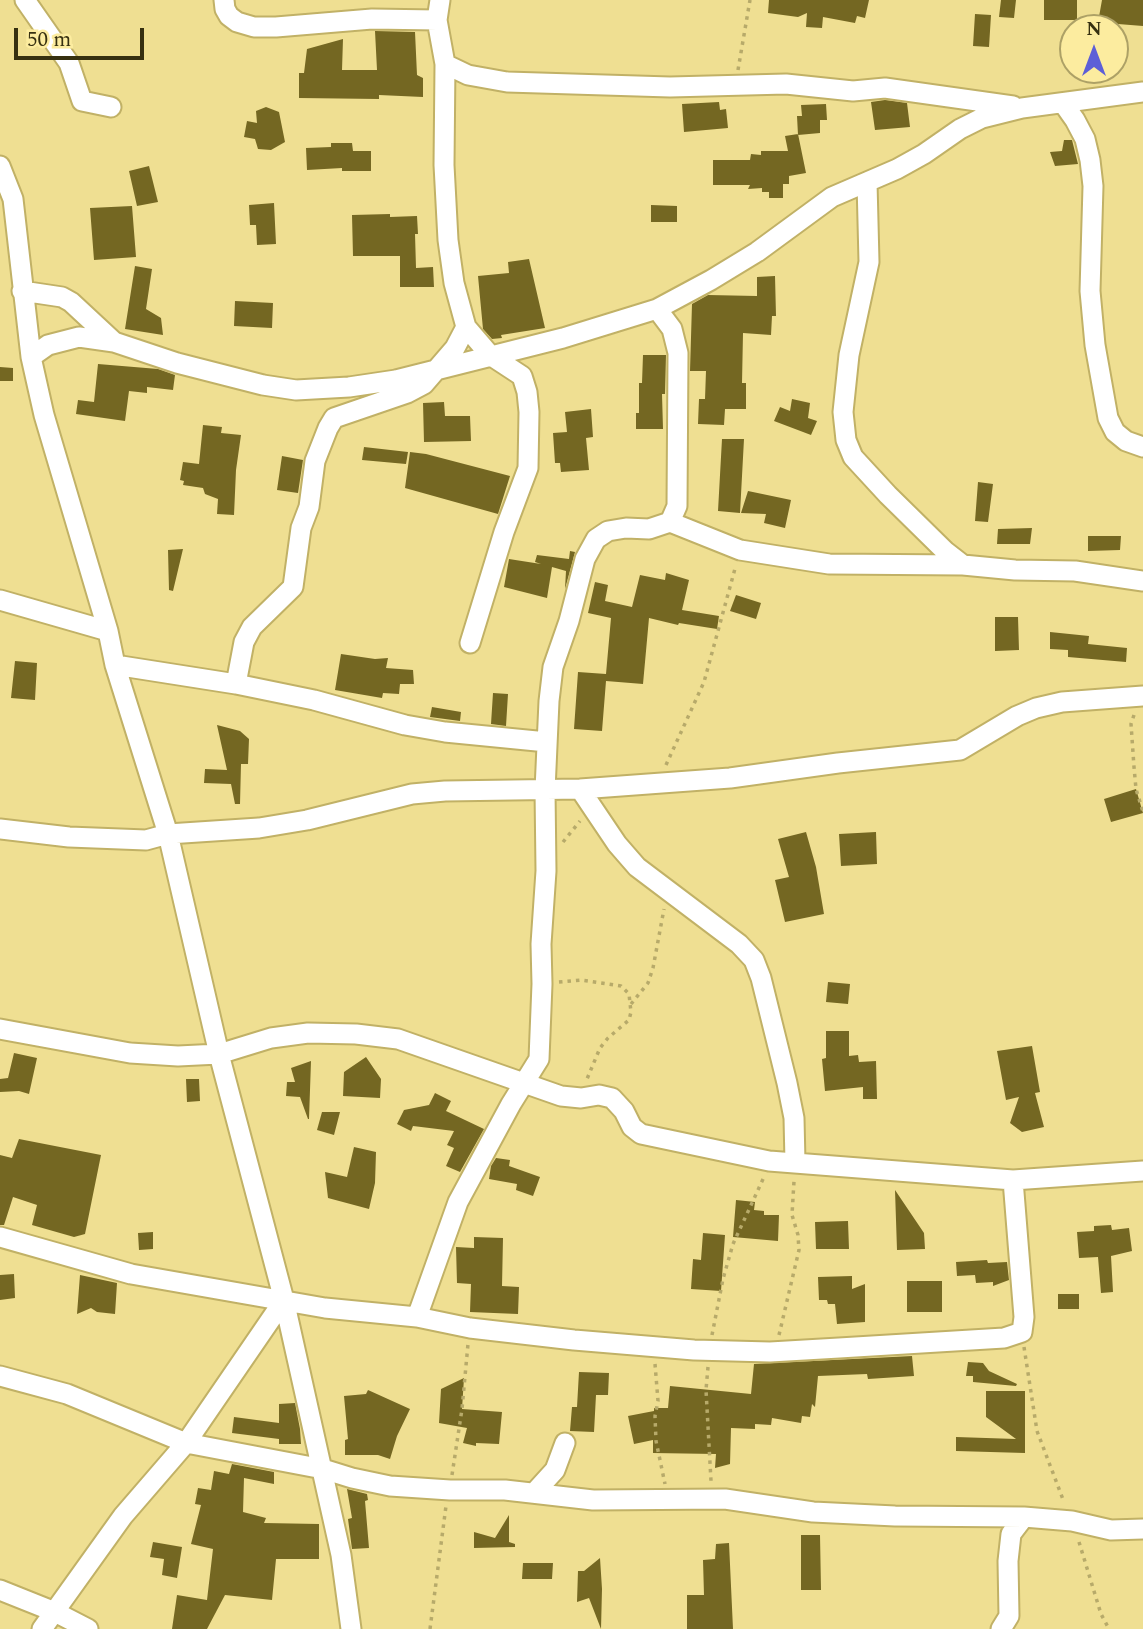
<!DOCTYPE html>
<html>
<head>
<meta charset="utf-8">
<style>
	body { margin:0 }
	#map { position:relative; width:1143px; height:1629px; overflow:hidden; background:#efdf92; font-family:Spectral,serif }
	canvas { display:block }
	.north { position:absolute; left:1059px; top:14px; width:70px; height:70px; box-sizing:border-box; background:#fcec9f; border:2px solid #ada166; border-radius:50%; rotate:0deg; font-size:19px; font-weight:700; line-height:28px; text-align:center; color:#363010 }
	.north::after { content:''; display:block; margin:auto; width:24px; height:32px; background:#5d5fd7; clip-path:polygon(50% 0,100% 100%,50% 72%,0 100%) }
	.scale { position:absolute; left:14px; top:28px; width:130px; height:32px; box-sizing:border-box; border:4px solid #363010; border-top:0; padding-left:9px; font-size:21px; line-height:24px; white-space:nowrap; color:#363010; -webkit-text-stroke:5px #fcec9f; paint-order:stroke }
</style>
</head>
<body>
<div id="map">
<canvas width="1143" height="1629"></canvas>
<div class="north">N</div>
<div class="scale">50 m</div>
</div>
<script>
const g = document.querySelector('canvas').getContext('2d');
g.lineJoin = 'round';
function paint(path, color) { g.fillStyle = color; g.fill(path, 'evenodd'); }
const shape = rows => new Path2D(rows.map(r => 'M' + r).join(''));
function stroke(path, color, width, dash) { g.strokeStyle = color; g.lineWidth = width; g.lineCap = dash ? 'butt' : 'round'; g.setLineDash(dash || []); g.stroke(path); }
paint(shape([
	[769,0,869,0,865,18,857,16,855,23,823,17,822,28,806,27,807,13,798,17,768,13],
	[1001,0,1016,0,1014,18,999,17],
	[1044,0,1077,0,1077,20,1044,20],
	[1102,0,1143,0,1143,26,1118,24,1118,28,1097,28],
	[975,14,991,15,989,47,973,46],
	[375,31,415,32,417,75,423,78,423,97,379,95,379,99,299,98,299,73,304,73,307,49,343,39,342,70,377,70],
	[885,100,907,103,910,127,875,130,871,102],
	[719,102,720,110,726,109,728,128,684,132,682,104],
	[826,104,827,120,820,120,820,133,798,135,797,116,802,116,801,105],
	[266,107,279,112,285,142,271,150,258,149,255,139,244,137,247,121,257,123,256,111],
	[798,134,806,173,789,176,789,184,783,184,783,198,769,198,769,192,762,192,762,188,748,189,750,185,713,185,713,160,750,160,751,154,761,155,761,151,788,151,785,136],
	[1064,140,1072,140,1078,164,1055,166,1050,152,1062,151],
	[331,143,352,143,353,151,371,151,371,171,342,171,342,168,307,170,306,148,331,147],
	[149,166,158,202,137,206,129,171],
	[274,203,276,244,257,245,256,225,250,225,249,205],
	[651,205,677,206,677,222,651,222],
	[132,206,136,257,94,260,90,208],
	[390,214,390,217,417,216,418,234,415,234,416,268,433,267,434,287,400,287,400,256,353,256,352,215],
	[529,259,545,328,501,335,502,338,492,339,483,329,478,276,509,273,508,262],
	[135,266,152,269,146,309,161,318,163,335,125,329],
	[775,276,776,316,772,316,771,335,743,333,742,383,746,383,746,409,725,409,724,425,698,424,699,399,705,399,706,371,690,371,692,304,708,295,757,296,757,277],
	[235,301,273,303,272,328,234,326],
	[643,355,666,355,665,394,662,394,663,429,636,429,636,413,639,413,639,383,642,383],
	[98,364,158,369,175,375,173,390,147,387,147,393,129,391,125,421,76,414,78,400,94,402],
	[0,367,13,368,13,381,0,381],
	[792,399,810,403,808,418,817,421,811,435,774,421,780,407,790,411],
	[444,402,445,416,470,416,471,441,424,442,423,403],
	[591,409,593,437,586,438,589,470,561,472,560,463,555,463,553,433,567,432,565,412],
	[203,425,222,427,221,433,241,435,236,470,234,515,217,514,218,499,205,494,203,488,183,485,184,481,180,480,183,462,199,464],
	[722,439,744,439,740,513,718,511],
	[364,447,408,452,406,464,362,460],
	[410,452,426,454,510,476,498,514,405,488],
	[282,456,303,460,298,493,277,490],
	[978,482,993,484,988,522,975,521],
	[748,491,791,500,785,528,764,523,766,514,741,513],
	[1032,528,1030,544,997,544,998,529],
	[1088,536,1121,536,1120,550,1088,551],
	[183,549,173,591,169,590,168,550],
	[570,551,575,552,565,589,566,571,552,567,547,598,504,587,509,559,541,564,535,562,537,555,569,559],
	[666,573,689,580,682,610,719,616,717,629,679,623,678,625,649,618,643,684,606,681,602,731,574,729,578,672,606,674,611,618,588,613,595,582,608,585,605,601,632,607,640,575,665,580],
	[736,595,761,603,756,619,730,611],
	[995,617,1018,617,1019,650,995,651],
	[1050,632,1089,636,1088,644,1127,648,1126,662,1068,657,1068,650,1050,649],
	[341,654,375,659,388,658,386,668,413,670,414,684,400,684,399,694,383,693,382,698,335,690],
	[15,661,37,663,35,700,11,698],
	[493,693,508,694,506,726,491,724],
	[432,707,461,712,460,721,430,717],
	[217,725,240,731,249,739,248,764,241,764,240,804,235,804,231,784,204,783,205,769,227,770],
	[1136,789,1143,813,1111,822,1104,799],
	[806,832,816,867,824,914,785,922,775,880,789,877,778,839],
	[876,832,877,864,841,866,839,834],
	[828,982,850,984,848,1004,826,1002],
	[826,1031,849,1031,849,1056,858,1055,859,1062,876,1061,877,1099,863,1099,863,1087,825,1091,822,1059,826,1058],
	[1032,1046,1040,1092,1035,1093,1044,1127,1022,1132,1010,1123,1019,1097,1006,1100,997,1051],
	[14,1053,37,1058,29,1094,19,1091,0,1092,0,1079,8,1078],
	[366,1057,381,1079,380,1098,343,1096,344,1072],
	[311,1061,309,1119,308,1119,300,1097,286,1096,287,1082,295,1082,291,1068],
	[186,1079,199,1079,200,1101,187,1102],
	[435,1093,451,1101,446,1111,484,1129,460,1172,446,1166,454,1148,447,1145,454,1131,413,1126,411,1131,397,1124,404,1110,429,1105],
	[322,1112,340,1112,334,1135,317,1130],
	[19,1139,101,1155,85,1234,74,1237,32,1225,37,1205,13,1197,4,1225,0,1225,0,1155,12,1158],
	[354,1147,376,1152,375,1183,369,1209,328,1198,325,1172,347,1177],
	[496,1158,510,1160,509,1166,540,1177,533,1196,516,1190,517,1184,489,1179,491,1166],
	[895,1190,924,1233,925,1249,897,1250],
	[736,1200,755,1202,754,1210,764,1211,764,1215,779,1215,778,1241,733,1237],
	[848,1221,849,1249,816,1249,815,1222],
	[1111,1225,1112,1230,1129,1228,1132,1251,1111,1256,1113,1292,1101,1293,1098,1257,1079,1258,1077,1232,1094,1231,1094,1226],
	[153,1232,153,1249,139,1250,138,1233],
	[703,1233,725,1235,721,1291,691,1289,693,1259,701,1260],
	[474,1237,503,1238,502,1286,519,1287,518,1314,470,1312,471,1284,457,1283,456,1247,474,1248],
	[987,1260,988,1263,1007,1262,1009,1280,993,1286,993,1282,976,1283,975,1275,957,1276,956,1262],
	[14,1274,15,1298,0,1300,0,1275],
	[80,1275,117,1283,115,1314,97,1312,91,1308,77,1314],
	[852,1276,852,1289,865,1284,865,1322,837,1324,835,1304,828,1304,827,1300,819,1300,818,1277],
	[907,1281,942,1281,942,1312,907,1312],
	[1058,1294,1079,1294,1079,1309,1058,1309],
	[912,1356,914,1376,868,1379,867,1374,818,1376,815,1407,812,1404,810,1417,802,1416,801,1423,772,1418,771,1425,755,1424,755,1429,731,1428,730,1464,715,1468,716,1454,653,1453,653,1440,634,1444,628,1416,654,1411,654,1408,668,1408,670,1386,751,1394,754,1364],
	[968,1362,983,1363,989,1371,1017,1384,1016,1386,973,1382,973,1376,966,1376],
	[579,1372,609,1373,608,1395,596,1395,594,1432,570,1431,572,1407,577,1407],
	[464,1378,462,1409,502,1412,499,1444,476,1443,476,1446,463,1443,467,1428,439,1423,441,1389],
	[368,1390,410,1409,397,1436,390,1459,378,1455,345,1455,345,1440,348,1439,344,1396,366,1394],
	[986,1391,1025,1391,1025,1453,956,1451,956,1437,1016,1439,986,1417],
	[295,1403,300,1429,301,1444,279,1444,279,1439,232,1433,234,1417,279,1423,279,1404],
	[232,1464,274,1472,274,1484,244,1478,243,1512,266,1518,264,1523,319,1524,319,1559,276,1559,272,1600,225,1595,207,1629,172,1629,177,1595,207,1600,213,1549,191,1544,201,1505,195,1504,198,1488,211,1490,214,1471,229,1474],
	[347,1489,367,1494,368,1500,365,1501,369,1548,352,1549,348,1519,352,1518],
	[509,1515,509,1542,515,1544,515,1547,474,1548,474,1532,495,1538],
	[801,1535,820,1535,821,1590,801,1590],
	[153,1542,182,1547,177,1578,162,1575,164,1559,150,1557],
	[729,1543,733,1629,687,1629,687,1595,704,1595,703,1560,715,1559,716,1544],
	[600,1558,602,1589,601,1629,589,1598,577,1602,578,1571,584,1571],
	[523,1563,553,1563,552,1579,522,1579]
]), '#746722');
const minor = shape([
	[25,0,69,63,82,101,111,107],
	[224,0,225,9,229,16,237,22,254,27,276,27,372,19,437,20],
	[440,0,437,20,445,64,444,165,448,240,454,283,466,327,490,355,522,376,527,392,529,412,528,468,504,532,470,643],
	[445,64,468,75,507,82,670,87,786,84,853,91,885,88,1013,106],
	[1063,103,1075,120,1085,139,1090,160,1093,186,1090,291,1095,345,1108,418,1115,432,1126,441,1143,447],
	[0,166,13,199,31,357,44,415,108,631,115,665,168,834,219,1054,284,1300,341,1555,351,1629],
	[867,182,869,262,849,355,843,412,846,440,853,457,888,495,945,551,963,565],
	[22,291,62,297,71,302,113,341],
	[31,357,48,345,79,337,114,342,177,363,263,385,296,390,349,387,396,380,563,338,657,309,711,280,757,252,832,197,897,169,924,154,960,129,982,118,1022,108,1143,92],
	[670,522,740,550,829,564,963,565,1015,570,1075,571,1143,581],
	[0,600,108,631],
	[115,665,236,684,314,700,405,725,445,732,547,742],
	[236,684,244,642,252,627,293,587,301,528,309,507,315,461,328,428,334,418,407,393,424,384,455,348,466,327],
	[580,789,617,844,637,867,739,944,754,960,761,978,787,1083,794,1118,795,1162],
	[0,829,69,837,146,840,168,834,259,828,307,820,412,794,445,791,580,789,730,778,838,763,960,750,1017,716,1036,708,1062,702,1143,696],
	[0,1029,130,1053,178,1056,219,1054,271,1038,308,1033,356,1034,398,1039,561,1096,581,1098,599,1095,612,1098,624,1111,632,1127,641,1134,769,1161,1013,1180,1143,1171],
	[0,1237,131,1274,325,1308,417,1317,470,1328,574,1340,694,1350,770,1352,839,1348,1004,1338,1022,1332,1024,1317,1013,1180],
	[417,1317,458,1202,511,1104,539,1059,542,984,541,944,546,871,545,790,549,701,553,667,569,621,585,559,596,539,608,531,626,528,649,529,670,522,677,506,678,353,672,329,657,309],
	[0,1376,67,1394,186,1443,323,1469,352,1478,390,1486,450,1490,505,1490,593,1500,725,1499,813,1512,895,1516,1024,1517,1072,1521,1111,1530,1143,1529],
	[535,1492,555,1470,565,1443],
	[0,1590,55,1612,88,1629],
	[42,1629,123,1516,186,1443,284,1300],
	[1001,1629,1009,1616,1008,1561,1011,1534,1024,1517]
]);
stroke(minor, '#c1b166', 23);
stroke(shape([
	[738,70,750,0],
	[1134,715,1131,724,1134,767,1136,789,1143,812],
	[666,765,704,682,736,565],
	[563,842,580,821],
	[559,982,581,980,608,984,621,986,629,994,631,1012,629,1020,608,1038,600,1048,587,1079],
	[631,1004,648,983,653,968,664,909],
	[712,1335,723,1279,733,1244,764,1177],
	[779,1335,799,1250,798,1235,792,1215,794,1181],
	[1024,1347,1037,1431,1064,1502],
	[655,1364,658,1401,655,1416,656,1441,665,1484],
	[708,1367,706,1390,711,1481],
	[452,1475,462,1409,468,1344],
	[1079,1542,1101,1614,1109,1629],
	[430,1629,446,1506]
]), '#b7aa6a', 3.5, [3.5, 5]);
stroke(minor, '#fff', 19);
</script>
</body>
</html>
